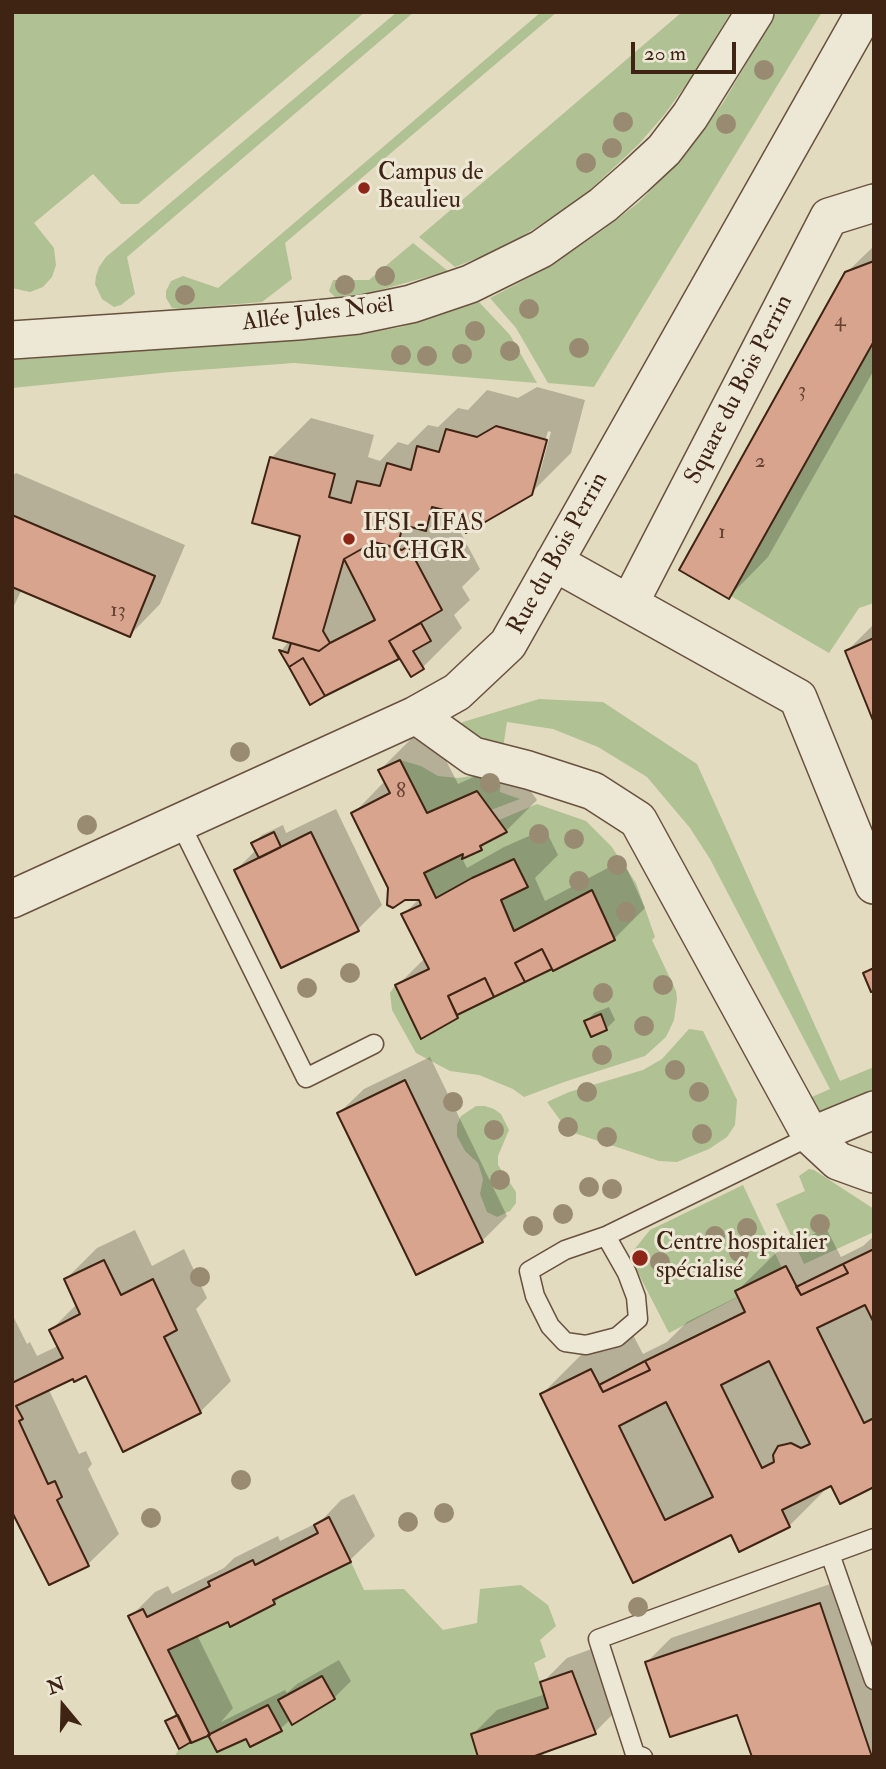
<!DOCTYPE html>
<html>
<head>
<meta charset="utf-8">
<style>
	body { margin:0 }
	#map { position:relative; width:886px; height:1769px; overflow:hidden; background:#e3dbbf; font-family:"IM FELL Double Pica",serif }
	canvas { display:block }
	.frame { position:absolute; inset:0; border:14px solid #3f2313; pointer-events:none }
	.north { position:absolute; left:28px; top:1671px; width:70px; height:70px; -webkit-text-stroke:5px #ede8d5; paint-order:stroke; rotate:341deg; font-size:19px; font-weight:700; line-height:28px; text-align:center; color:#3f2313 }
	.north::after { content:''; display:block; margin:auto; width:24px; height:32px; background:#3f2313; clip-path:polygon(50% 0,100% 100%,50% 72%,0 100%) }
	.scale { position:absolute; left:631px; top:42px; width:105px; height:32px; box-sizing:border-box; border:4px solid #3f2313; border-top:0; padding-left:9px; font-size:21px; line-height:24px; white-space:nowrap; color:#3f2313; -webkit-text-stroke:5px #ede8d5; paint-order:stroke }
</style>
</head>
<body>
<div id="map">
<canvas width="886" height="1769"></canvas>
<div class="frame"></div>
<div class="north">N</div>
<div class="scale">20 m</div>
</div>
<script>
const g = document.querySelector('canvas').getContext('2d');
g.lineJoin = 'round';
function paint(path, color) { g.fillStyle = color; g.fill(path, 'evenodd'); }
const shape = rows => new Path2D(rows.map(r => 'M' + r).join(''));
function stroke(path, color, width, dash) { g.strokeStyle = color; g.lineWidth = width; g.lineCap = dash ? 'butt' : 'round'; g.setLineDash(dash || []); g.stroke(path); }
function label(font, color, halo, rows, align = 'center') {
  g.font = font + ' "IM FELL Double Pica",serif'; g.lineWidth = 6; g.setLineDash([]); g.textBaseline = 'middle'; g.strokeStyle = halo; g.fillStyle = color; for (const [text, x, y, turn = 0] of rows) {
    g.save(); g.translate(x, y); g.rotate((+turn || 0) * Math.PI / 180); g.textAlign = isNaN(turn) ? turn : align; if (halo) g.strokeText(text, 0, 0); g.fillText(text, 0, 0); g.restore();
  }
}
paint(shape([
	[12,12,365,12,138,204,121,204,93,174,34,223,54,248,56,265,52,277,43,287,30,292,12,288],
	[397,12,414,12,127,257,135,294,121,305,114,307,102,299,95,284,96,276,99,267,106,257],
	[541,12,557,12,285,243,292,279,262,302,180,309,172,308,166,298,166,291,171,281,183,276,218,288],
	[682,12,731,12,689,81,664,115,639,144,590,190,562,211,505,247,455,267,419,237],
	[777,12,822,12,594,387,548,383,516,328,490,298,547,268,603,230,638,203,673,168,723,103],
	[413,243,448,271,366,294,335,297,329,291,333,280,369,280],
	[479,302,510,335,537,383,294,363,171,372,12,388,12,360,350,336,401,327],
	[874,341,874,603,859,608,829,653,731,596],
	[539,699,603,702,697,764,840,1081,874,1067,874,1094,822,1113,814,1109,807,1099,830,1089,710,859,690,828,647,777,598,747,553,729,507,722,503,748,455,729,463,722],
	[400,760,421,766,438,776,458,778,492,773,501,775,500,792,520,799,491,810,477,791,427,813],
	[537,804,586,821,611,846,636,883,655,937,652,940,676,991,677,999,674,1020,666,1037,645,1056,564,1082,524,1097,513,1089,479,1075,450,1071,416,1053,392,1010,390,993,395,985,422,1039,458,1018,457,1015,615,940,591,890,514,931,501,900,528,887,514,859,472,878,436,898,424,873,463,854,463,858,482,850,480,846,507,832,499,820],
	[689,1029,703,1031,737,1100,735,1125,727,1137,709,1149,677,1162,659,1161,568,1131,547,1102,569,1092,643,1070,662,1059],
	[476,1106,485,1106,494,1109,501,1114,509,1130,498,1156,498,1165,516,1192,516,1203,510,1211,497,1217,487,1212,480,1194,483,1179,478,1163,465,1151,457,1136,457,1125,461,1116],
	[809,1169,814,1170,874,1209,874,1232,804,1264,776,1204,805,1191,799,1176],
	[743,1185,782,1268,735,1291,738,1297,669,1333,635,1267,633,1251,650,1230],
	[351,1562,364,1590,404,1589,443,1630,477,1623,480,1589,521,1585,548,1605,556,1626,540,1640,546,1657,534,1663,548,1708,471,1734,478,1757,174,1757,179,1749,208,1735,217,1752,246,1739,250,1747,281,1731,210,1735,168,1651,228,1622,231,1626,275,1605,273,1600],
	[321,1676,335,1699,292,1725,278,1700]
]), '#b0c194');
paint(shape([
	[874,246,874,370,768,557,729,597,846,273],
	[537,387,585,400,571,453,531,493,457,512,448,509,480,569,462,587,470,600,454,615,462,628,422,668,400,657,324,694,290,666,282,650,289,641,302,535,271,458,311,418,374,435,368,457,380,461,398,442,408,445,428,425,438,427,458,408,468,410,487,390,518,398],
	[548,431,551,432,539,476,535,476],
	[16,473,185,545,160,604,130,635,22,589,12,610,12,476],
	[874,624,874,718,847,651],
	[431,731,458,784,509,761,537,800,506,831,490,839,481,848,460,854,467,868,504,847,545,829,558,855,535,878,545,901,623,860,645,908,614,939,465,1009,457,1017,397,986,425,958,403,915,420,898,390,888,354,813,384,782,380,770,411,739],
	[336,809,382,905,358,929,236,870,257,849,254,843,262,835,283,825,286,833],
	[609,1007,615,1020,607,1028,591,1035,586,1022,594,1013],
	[430,1057,507,1216,482,1241,339,1113,364,1089],
	[826,1228,841,1257,863,1246,874,1236,874,1485,832,1483,789,1526,732,1533,634,1581,542,1394,581,1355,631,1331,643,1354,667,1342,687,1322,739,1296,737,1291,777,1252],
	[135,1230,152,1266,184,1249,207,1298,196,1309,231,1381,200,1412,87,1374,73,1376,49,1390,79,1454,86,1451,92,1464,88,1469,119,1534,88,1564,12,1505,12,1314,27,1344,30,1342,37,1356,58,1346,51,1330,77,1304,66,1279,97,1248],
	[354,1494,375,1536,350,1560,284,1593,274,1603,229,1620,197,1635,233,1708,221,1722,285,1690,287,1693,297,1684,339,1660,351,1681,334,1698,291,1719,280,1729,247,1737,211,1736,216,1730,192,1741,167,1721,178,1712,130,1617,155,1592,168,1586,172,1594,224,1568,234,1558,278,1536,280,1541,321,1521,341,1500],
	[845,1579,874,1665,874,1757,754,1757,739,1713,647,1662,671,1638],
	[597,1647,619,1708,595,1732,543,1751,544,1757,480,1757,472,1735,497,1710,546,1694,542,1683,567,1658]
]), '#0003');
const building = shape([
	[874,261,874,341,729,599,679,570,845,272,874,261],
	[496,426,547,440,532,495,466,533,456,513,432,507,426,531,403,525,397,548,374,542,344,559,323,631,330,643,319,651,273,638,300,536,252,523,270,457,335,474,329,497,351,503,357,481,380,486,387,463,411,470,417,446,439,452,446,429,477,437,496,426],
	[12,515,155,576,130,637,12,587,12,515],
	[374,542,402,550,408,546,442,610,389,641,399,659,325,696,303,658,289,667,279,650,288,653,291,643,319,651,330,643,375,620,344,559,374,542],
	[421,623,431,641,413,651,424,669,411,677,389,641,421,623],
	[874,638,874,723,845,651,874,638],
	[303,658,325,696,310,705,289,667,303,658],
	[400,760,427,813,477,791,507,832,480,846,482,850,462,859,463,854,424,873,436,898,472,878,514,859,528,887,501,900,514,931,592,890,615,940,553,971,542,949,515,963,525,982,494,997,485,978,448,996,458,1018,421,1039,395,985,429,969,401,914,421,905,419,900,405,900,393,908,387,905,388,888,351,813,390,793,378,770,400,760],
	[274,832,281,847,259,858,251,843,274,832],
	[311,832,359,931,281,968,234,870,311,832],
	[542,949,552,969,525,982,515,963,542,949],
	[874,968,874,991,871,992,863,973,874,968],
	[485,978,494,997,457,1015,448,996,485,978],
	[601,1014,607,1030,591,1037,584,1021,601,1014],
	[405,1080,483,1242,416,1275,337,1113,405,1080],
	[874,1249,874,1323,865,1305,817,1328,864,1423,874,1418,874,1487,840,1504,831,1486,782,1510,790,1527,739,1552,731,1535,633,1583,540,1394,591,1369,603,1392,650,1370,645,1361,745,1312,735,1291,786,1266,801,1295,848,1273,843,1264,874,1249],
	[769,1361,810,1444,801,1448,791,1443,778,1446,773,1455,774,1462,762,1468,721,1385,769,1361],
	[666,1402,713,1497,665,1520,619,1426,666,1402],
	[104,1260,121,1295,153,1279,177,1330,164,1337,201,1413,123,1452,86,1376,74,1382,73,1379,16,1406,23,1419,19,1421,48,1484,55,1481,62,1497,57,1500,89,1566,49,1585,12,1512,12,1383,63,1358,49,1330,80,1314,64,1279,104,1260],
	[843,1264,848,1273,801,1295,796,1287,843,1264],
	[645,1361,650,1370,603,1392,599,1385,645,1361],
	[329,1517,351,1562,273,1600,275,1604,230,1627,228,1622,168,1650,210,1735,191,1743,128,1616,143,1609,147,1617,210,1586,208,1582,253,1560,255,1565,318,1533,314,1525,329,1517],
	[820,1603,872,1757,752,1757,737,1715,670,1737,645,1662,820,1603],
	[572,1671,596,1734,532,1757,478,1757,471,1734,548,1708,540,1682,572,1671],
	[322,1676,335,1699,292,1725,278,1700,322,1676],
	[268,1705,282,1731,250,1747,246,1739,217,1752,208,1735,268,1705],
	[178,1715,191,1742,179,1749,165,1721,178,1715]
]);
paint(building, '#d9a48e');
stroke(building, '#3f2313', 2);
const service = shape([
	[180,823,306,1078,374,1044],
	[606,1236,627,1273,636,1297,638,1319,617,1337,586,1345,565,1342,550,1326,535,1296,529,1271,565,1250,606,1236,811,1136],
	[830,1554,874,1680],
	[643,1757,635,1754,598,1639,874,1538]
]);
const minor = shape([
	[12,340,297,321,358,315,411,304,470,284,541,249,603,205,635,177,664,150,690,116,755,12],
	[554,562,798,698,874,885],
	[629,604,829,217,874,203],
	[416,715,473,756,528,770,593,791,638,820,811,1136,838,1161,874,1174],
	[12,899,416,715,457,692,508,644,865,12],
	[811,1136,874,1110]
]);
stroke(service, '#68513e', 21);
stroke(minor, '#68513e', 40);
stroke(service, '#ede8d5', 18);
stroke(minor, '#ede8d5', 37);
g.fillStyle = '#988b72';
for (const [x, y] of [
	[764,70],
	[623,122],
	[726,124],
	[612,148],
	[586,163],
	[385,276],
	[345,285],
	[185,295],
	[529,309],
	[475,331],
	[579,348],
	[510,351],
	[462,354],
	[401,355],
	[427,356],
	[240,752],
	[490,783],
	[87,825],
	[539,834],
	[574,839],
	[617,865],
	[579,881],
	[626,912],
	[350,973],
	[663,985],
	[307,988],
	[603,993],
	[644,1026],
	[602,1055],
	[675,1070],
	[587,1092],
	[699,1092],
	[453,1102],
	[568,1127],
	[494,1130],
	[702,1134],
	[607,1137],
	[500,1180],
	[589,1187],
	[612,1189],
	[563,1214],
	[820,1224],
	[533,1226],
	[747,1228],
	[715,1236],
	[739,1252],
	[660,1262],
	[200,1277],
	[241,1480],
	[444,1513],
	[151,1518],
	[408,1522],
	[638,1607]
]) { g.beginPath(); g.arc(x, y, 10, 0, 2 * Math.PI); g.fill(); }
for (const [x, y, r, color] of [
	[364,188,7,"#8f2418"],
	[349,539,7,"#8f2418"],
	[640,1258,9,"#8f2418"]
]) { const dot = new Path2D(); dot.arc(x, y, r, 0, 2 * Math.PI); g.fillStyle = color; g.fill(dot); stroke(dot, '#ede8d5', 2.5); }
label('21px', '#664332', null, [
	["4",840,321],
	["3",802,391],
	["2",760,462],
	["1",722,533],
	["13",118,611],
	["8",401,792]
]);
label('24px', '#3f2313', '#ede8d5', [
	["Campus de",378,174],
	["Beaulieu",378,202],
	["IFSI - IFAS",363,525],
	["du CHGR",363,553],
	["Centre hospitalier",656,1244],
	["spécialisé",656,1272]
], 'left');
label('24px', '#3f2313', '#ede8d5', [
	["Allée Jules Noël",318,315,-7],
	["Square du Bois Perrin",740,390,-63],
	["Rue du Bois Perrin",559,554,-61]
]);
</script>
</body>
</html>
